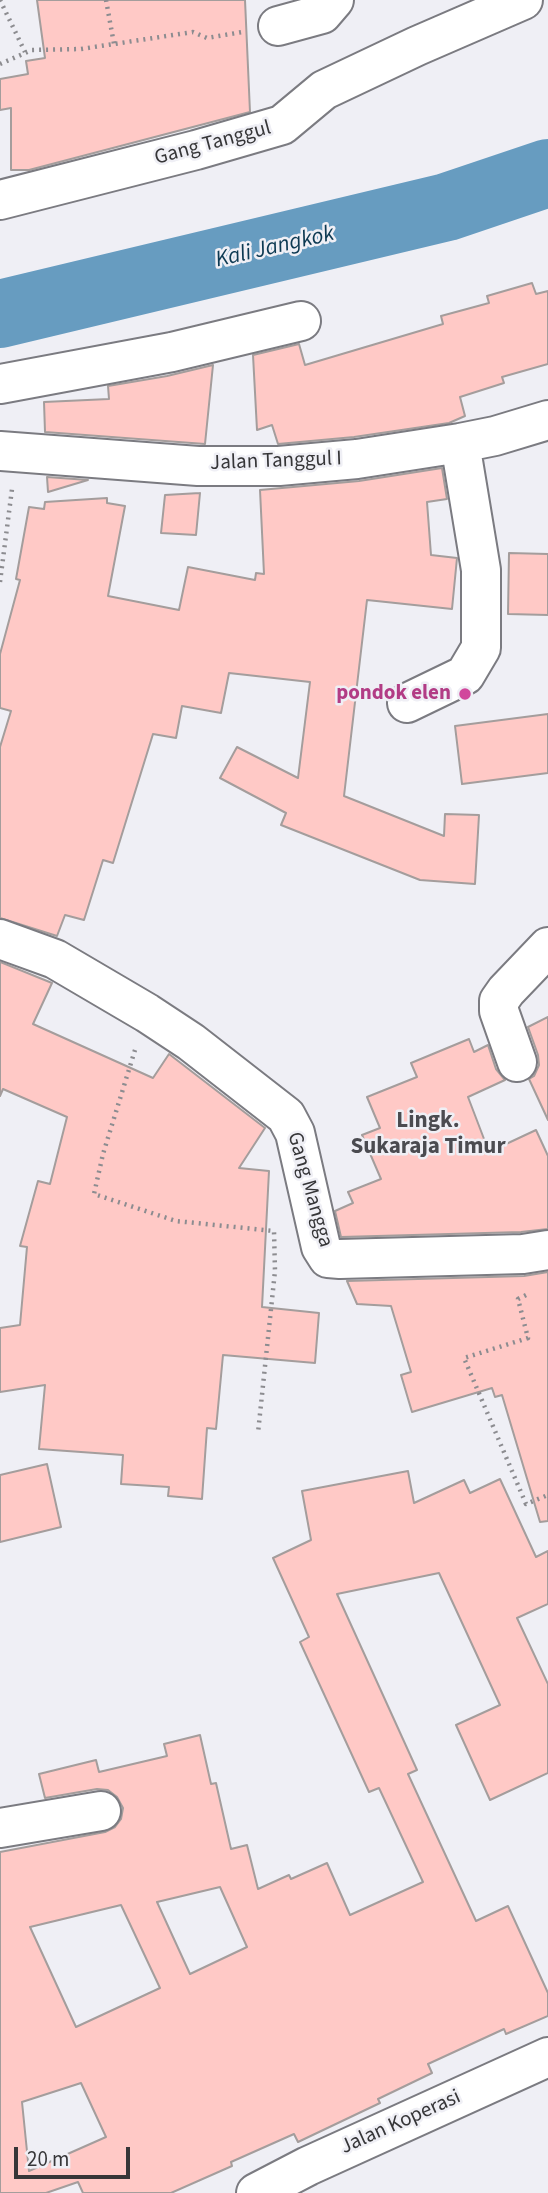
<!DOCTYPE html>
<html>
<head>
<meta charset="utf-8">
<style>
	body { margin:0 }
	#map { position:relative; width:548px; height:2193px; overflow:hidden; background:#efeff5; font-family:"Source Sans 3",sans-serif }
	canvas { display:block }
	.scale { position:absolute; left:14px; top:2147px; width:116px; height:32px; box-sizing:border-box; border:4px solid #363638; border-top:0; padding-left:9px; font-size:21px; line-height:24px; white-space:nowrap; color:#363638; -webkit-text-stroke:5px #efeff5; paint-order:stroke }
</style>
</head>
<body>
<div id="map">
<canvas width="548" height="2193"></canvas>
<div class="scale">20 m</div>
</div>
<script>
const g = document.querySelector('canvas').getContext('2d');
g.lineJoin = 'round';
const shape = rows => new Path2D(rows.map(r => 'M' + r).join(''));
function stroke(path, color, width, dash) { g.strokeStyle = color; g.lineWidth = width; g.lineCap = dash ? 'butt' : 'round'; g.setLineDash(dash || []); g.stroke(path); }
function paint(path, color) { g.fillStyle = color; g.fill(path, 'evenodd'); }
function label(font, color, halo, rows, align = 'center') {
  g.font = font + ' "Source Sans 3",sans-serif'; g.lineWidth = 5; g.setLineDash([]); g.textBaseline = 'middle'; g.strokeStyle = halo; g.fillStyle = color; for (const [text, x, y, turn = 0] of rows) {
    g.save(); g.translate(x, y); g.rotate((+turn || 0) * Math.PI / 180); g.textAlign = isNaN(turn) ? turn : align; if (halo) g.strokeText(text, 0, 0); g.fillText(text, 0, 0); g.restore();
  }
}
stroke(shape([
	[0,314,447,207,548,173]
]), '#679cc0', 68);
const building = shape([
	[37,0,245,0,250,112,29,170,11,170,11,108,0,110,0,79,28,74,26,61,45,58,37,0],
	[532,283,536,294,548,291,548,364,502,377,504,383,460,397,465,416,449,423,354,437,278,444,272,425,257,430,253,355,299,344,305,365,443,324,441,316,489,303,487,296,532,283],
	[213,365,205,444,45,432,44,402,109,399,108,386,167,376,213,365],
	[442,468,447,499,427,502,431,555,457,558,452,609,367,600,344,796,444,836,445,814,479,815,475,884,420,880,281,825,286,813,220,778,237,747,298,778,310,682,229,673,221,713,182,706,176,738,153,734,113,863,103,860,84,920,65,915,57,936,0,918,0,747,11,711,0,708,0,654,20,580,16,579,29,507,44,509,45,502,107,498,107,503,125,506,108,596,179,610,188,567,255,580,256,573,264,574,260,490,359,481,442,468],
	[47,477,88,480,48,492,47,477],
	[200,493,196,535,161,533,165,495,200,493],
	[509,553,548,554,548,615,508,614,509,553],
	[548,714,548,773,462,784,455,726,548,714],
	[0,962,52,983,33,1024,153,1078,169,1054,265,1128,239,1168,269,1171,262,1307,319,1313,315,1363,223,1355,216,1429,207,1428,202,1499,168,1496,169,1487,121,1484,123,1455,39,1449,45,1385,0,1392,0,1328,20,1325,27,1247,20,1246,38,1181,50,1184,67,1117,3,1089,0,1096,0,962],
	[548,1017,548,1120,529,1079,534,1076,539,1065,538,1055,528,1027,548,1017],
	[469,1039,474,1052,488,1045,496,1069,505,1080,468,1097,489,1152,536,1130,548,1156,548,1229,521,1232,341,1237,335,1211,353,1203,348,1192,381,1179,362,1135,380,1128,367,1097,417,1077,411,1063,469,1039],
	[548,1272,548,1521,540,1522,502,1395,495,1397,492,1388,412,1412,401,1375,411,1372,391,1306,357,1304,347,1281,524,1276,548,1272],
	[47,1464,61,1527,0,1542,0,1475,47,1464],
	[408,1471,414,1503,464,1480,470,1493,500,1479,536,1557,548,1551,548,1604,517,1618,548,1684,548,1773,490,1800,456,1725,500,1705,439,1573,337,1594,417,1770,408,1774,476,1921,508,1906,548,1993,548,2016,506,2034,504,2029,428,2064,432,2073,378,2099,380,2103,298,2142,294,2134,231,2162,232,2166,171,2193,83,2193,78,2182,46,2193,0,2193,0,1852,105,1832,115,1827,121,1819,123,1808,117,1797,108,1790,97,1789,45,1798,39,1774,96,1760,99,1772,167,1756,164,1744,200,1735,211,1784,216,1783,231,1849,247,1845,258,1889,289,1875,291,1879,327,1863,350,1915,423,1882,379,1788,369,1792,300,1642,309,1637,273,1558,311,1540,302,1491,408,1471],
	[220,1887,247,1947,190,1974,157,1902,220,1887],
	[121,1905,160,1988,76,2027,30,1927,121,1905],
	[81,2083,106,2137,29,2171,22,2102,81,2083]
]);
paint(building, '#ffc9c6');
stroke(building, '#a49d9c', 2);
const minor = shape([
	[278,26,322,14,334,0],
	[0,200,196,150,282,125,324,90,417,46,523,0],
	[0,384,172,352,301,321],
	[0,451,198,466,279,466,357,459,460,443,495,436,548,420],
	[407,703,465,675,481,648,481,570,460,443],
	[0,939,55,959,147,1013,191,1042,286,1116,295,1133,321,1247,328,1258,340,1259,523,1254,548,1250],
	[517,1062,499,1011,499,1001,506,991,548,947],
	[0,1828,101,1811],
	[256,2193,308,2166,548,2057]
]);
stroke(minor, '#7b7b81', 42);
stroke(shape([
	[0,0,25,52],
	[106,0,114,44],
	[0,64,32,50,81,49,193,32,207,38,242,32],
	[0,582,12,489],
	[135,1050,103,1154,94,1194,176,1221,274,1231,275,1271,258,1433],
	[526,1295,518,1299,528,1338,464,1358,526,1504,548,1495]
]), '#8c8c90', 4.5, [2, 5]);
stroke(minor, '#fff', 38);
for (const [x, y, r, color] of [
	[465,694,7,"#d1479c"]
]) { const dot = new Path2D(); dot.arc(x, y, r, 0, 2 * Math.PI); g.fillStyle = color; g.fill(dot); stroke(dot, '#efeff5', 2.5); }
label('21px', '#363638', '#efeff5', [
	["Gang Tanggul",213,144,-15],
	["Jalan Tanggul I",276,462,-2],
	["Gang Mangga",309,1190,74],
	["Jalan Koperasi",401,2123,-24]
]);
label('bold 21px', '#b23c85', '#efeff5', [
	["pondok elen",451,694]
], 'right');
label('italic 23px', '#0c3952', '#efeff5', [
	["Kali Jangkok",275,248,-13]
]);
label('bold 23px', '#4b4b50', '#efeff5', [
	["Lingk.",428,1122],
	["Sukaraja Timur",428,1148]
]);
</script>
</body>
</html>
